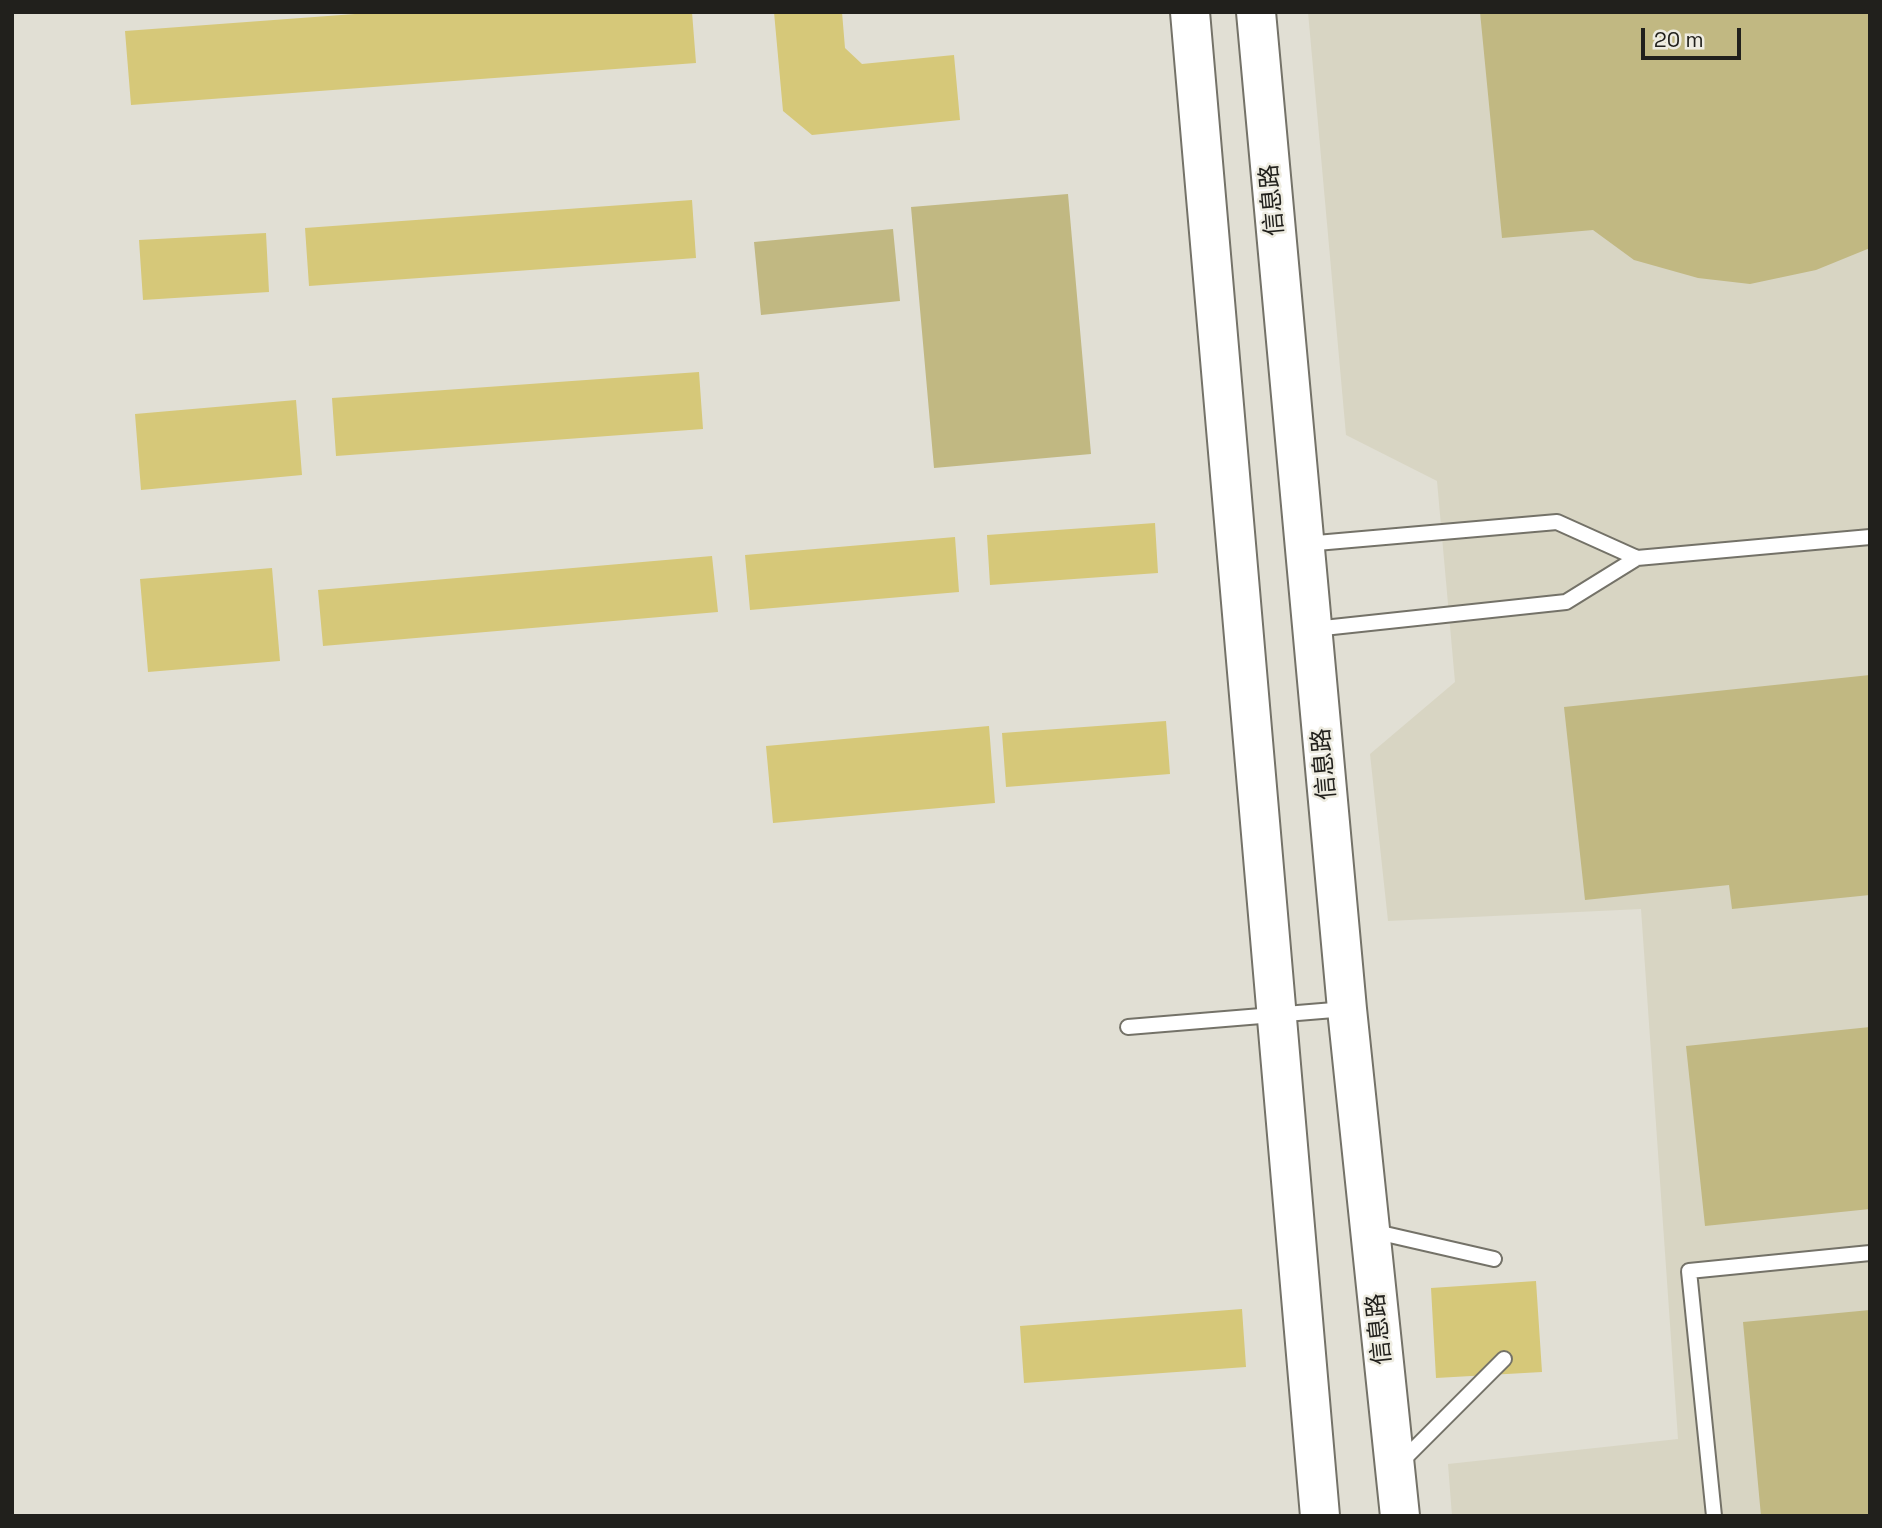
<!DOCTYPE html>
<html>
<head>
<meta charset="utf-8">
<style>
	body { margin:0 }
	#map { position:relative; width:1882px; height:1528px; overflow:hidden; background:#e1dfd4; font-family:"Space Grotesk",sans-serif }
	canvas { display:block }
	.frame { position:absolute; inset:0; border:14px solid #21201c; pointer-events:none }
	.scale { position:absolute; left:1641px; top:28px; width:100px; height:32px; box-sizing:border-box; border:4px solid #21201c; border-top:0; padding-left:9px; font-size:21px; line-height:24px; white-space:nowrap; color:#21201c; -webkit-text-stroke:5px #eeece1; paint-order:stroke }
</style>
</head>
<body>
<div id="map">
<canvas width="1882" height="1528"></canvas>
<div class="frame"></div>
<div class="scale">20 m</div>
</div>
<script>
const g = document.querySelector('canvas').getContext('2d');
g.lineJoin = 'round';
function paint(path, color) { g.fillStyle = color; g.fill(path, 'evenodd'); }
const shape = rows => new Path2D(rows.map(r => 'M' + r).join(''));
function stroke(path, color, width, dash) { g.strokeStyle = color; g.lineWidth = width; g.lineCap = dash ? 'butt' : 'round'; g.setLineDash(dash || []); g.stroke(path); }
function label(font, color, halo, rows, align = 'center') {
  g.font = font + ' "Space Grotesk","Noto Sans SC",sans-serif'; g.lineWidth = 5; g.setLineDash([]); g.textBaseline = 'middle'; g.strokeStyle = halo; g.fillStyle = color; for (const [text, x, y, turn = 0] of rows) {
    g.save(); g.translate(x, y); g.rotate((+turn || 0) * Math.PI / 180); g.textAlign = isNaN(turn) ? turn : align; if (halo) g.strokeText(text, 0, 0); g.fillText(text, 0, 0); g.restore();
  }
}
paint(shape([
	[1308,12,1870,12,1870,1516,1452,1516,1448,1464,1678,1439,1641,909,1388,921,1370,754,1455,682,1437,481,1346,435]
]), '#d8d5c3');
paint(shape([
	[1480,12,1870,12,1870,248,1816,270,1750,284,1698,278,1634,260,1593,230,1502,238],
	[1068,194,1091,454,934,468,911,207],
	[893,229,900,301,761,315,754,242],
	[1870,675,1870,895,1732,909,1729,885,1585,900,1564,707],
	[1870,1027,1870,1209,1705,1226,1686,1046],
	[1870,1310,1870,1516,1761,1516,1743,1322]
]), '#c1b882');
paint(shape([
	[382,12,692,12,696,63,131,105,125,31],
	[774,12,842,12,845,48,862,64,954,55,960,120,812,135,783,111],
	[692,200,696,258,309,286,305,228],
	[266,233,269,292,143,300,139,240],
	[699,372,703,429,336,456,332,398],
	[296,400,302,475,141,490,135,414],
	[1155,523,1158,573,990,585,987,535],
	[955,537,959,592,750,610,745,555],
	[712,556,718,612,323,646,318,590],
	[272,568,280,661,148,672,140,579],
	[1166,721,1170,774,1006,787,1002,733],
	[989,726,995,803,773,823,766,746],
	[1536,1281,1542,1372,1436,1378,1431,1288],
	[1242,1309,1246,1367,1024,1383,1020,1326]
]), '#d6c879');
const lane = shape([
	[1305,544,1557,522,1637,558],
	[1314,629,1566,602,1637,558,1870,537],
	[1128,1027,1346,1009],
	[1372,1231,1494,1259],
	[1400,1463,1504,1359],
	[1714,1516,1689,1271,1870,1253]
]);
const primary = shape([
	[1190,12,1320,1516],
	[1256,12,1347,1009,1400,1516]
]);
stroke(lane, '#747268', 18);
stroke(primary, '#747268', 42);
stroke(lane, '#fff', 14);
stroke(primary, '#fff', 38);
label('24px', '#21201c', '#eeece1', [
	["信息路",1273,200,-95],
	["信息路",1325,764,-95],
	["信息路",1380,1329,-96]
]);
</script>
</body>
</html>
